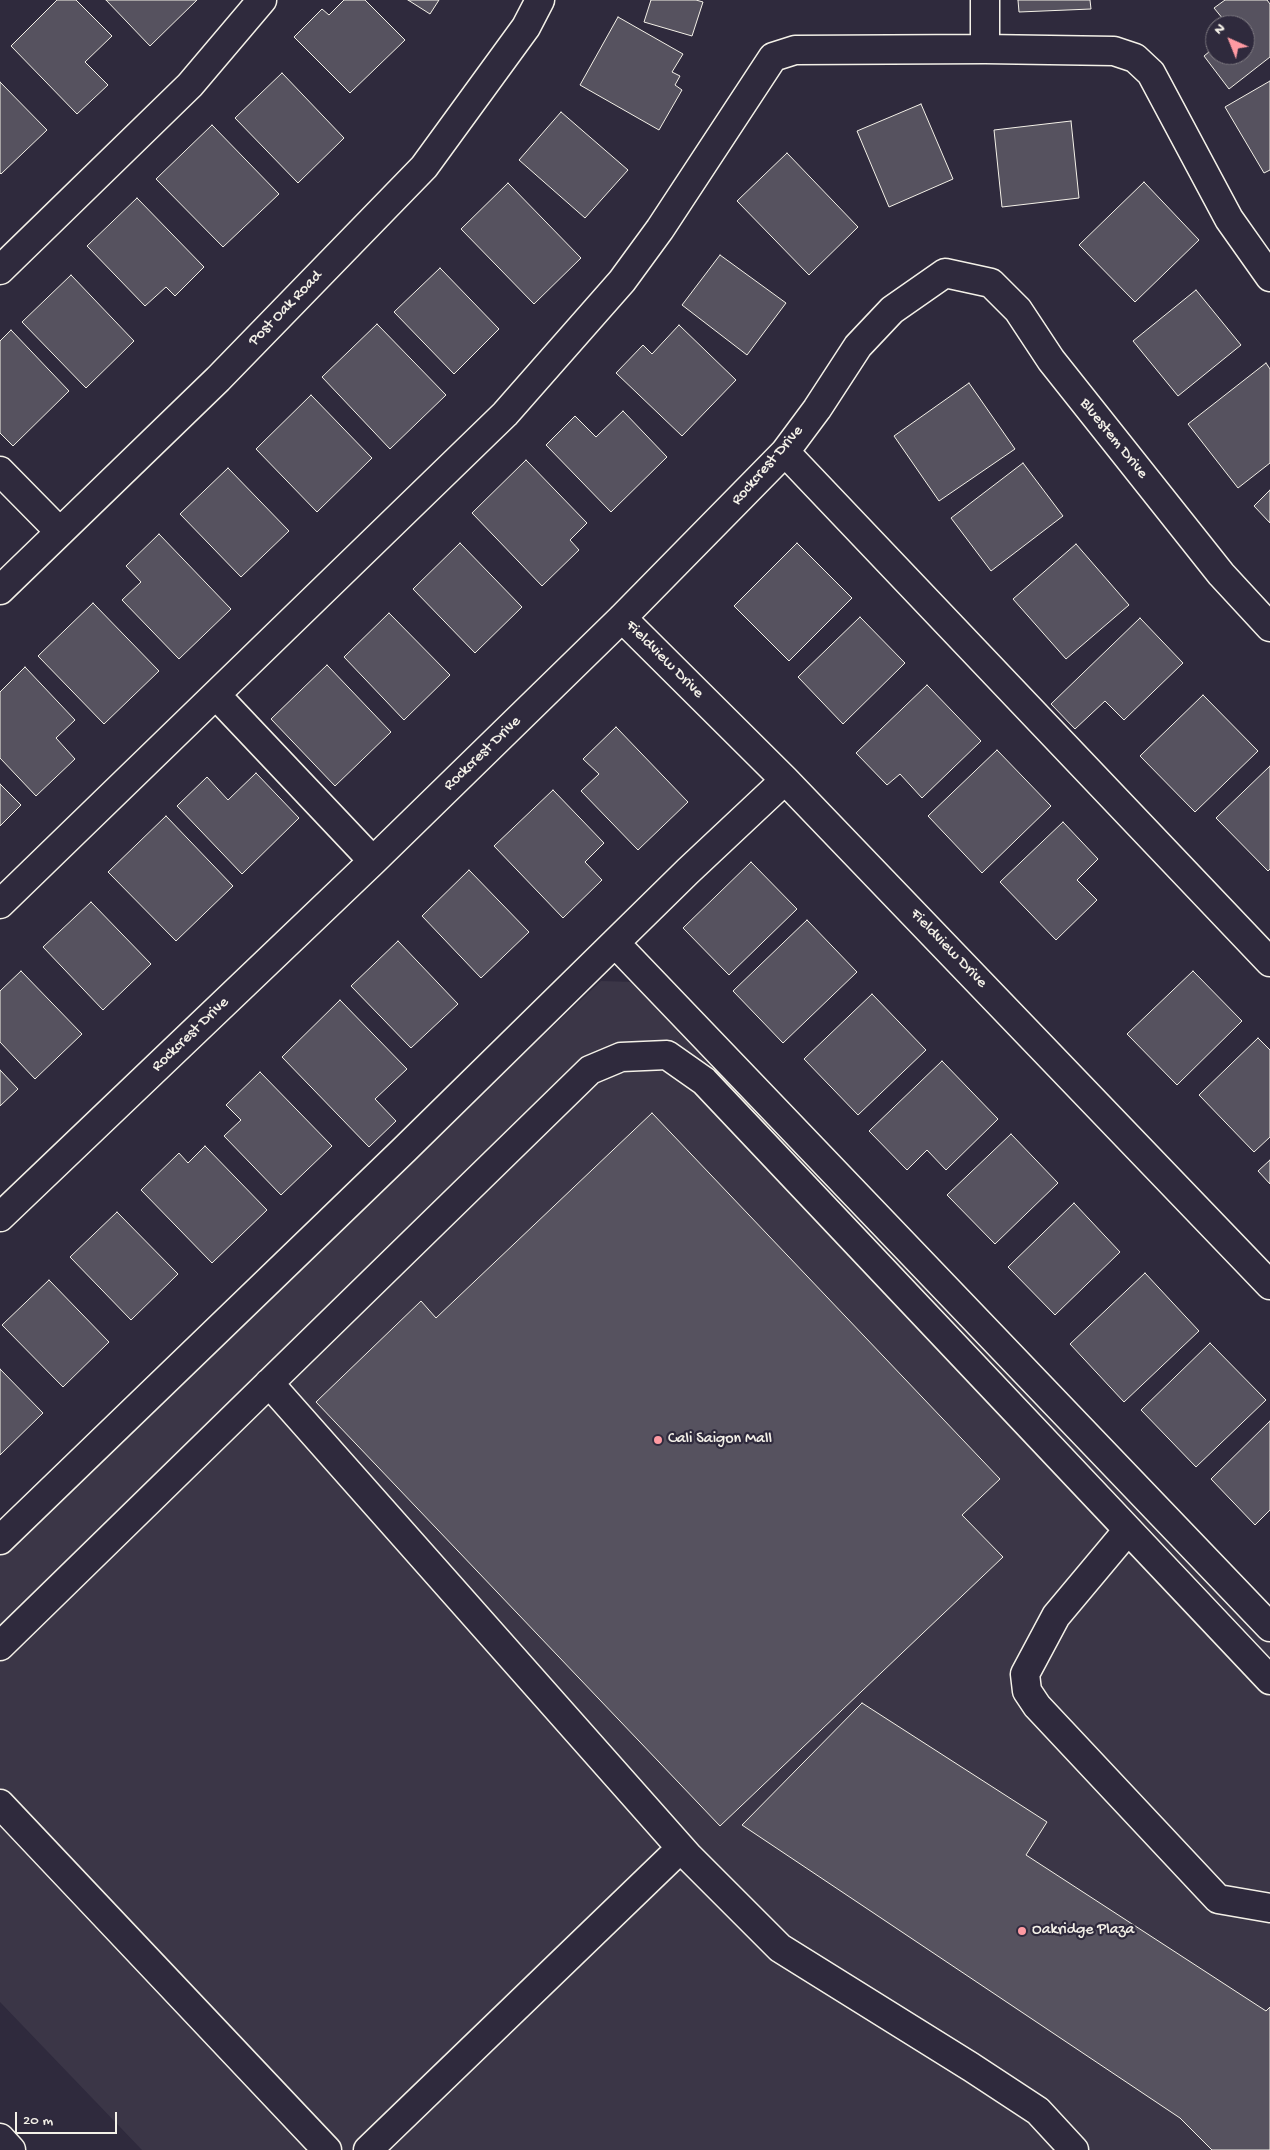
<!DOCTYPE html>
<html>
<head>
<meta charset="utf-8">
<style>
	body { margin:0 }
	#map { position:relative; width:1270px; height:2150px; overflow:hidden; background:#2f2a3d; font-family:"Gochi Hand",sans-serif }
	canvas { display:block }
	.north { position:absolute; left:1205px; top:15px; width:50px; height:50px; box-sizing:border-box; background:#2f2a3d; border:1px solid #7e7a81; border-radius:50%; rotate:316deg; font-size:14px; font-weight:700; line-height:20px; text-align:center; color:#f4f1e8 }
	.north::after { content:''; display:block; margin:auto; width:18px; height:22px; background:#ff9aa2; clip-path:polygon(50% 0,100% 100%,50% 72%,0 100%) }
	.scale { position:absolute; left:15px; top:2112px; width:102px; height:22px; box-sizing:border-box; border:2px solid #f4f1e8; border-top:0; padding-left:6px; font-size:15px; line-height:18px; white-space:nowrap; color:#f4f1e8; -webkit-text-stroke:4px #2f2a3d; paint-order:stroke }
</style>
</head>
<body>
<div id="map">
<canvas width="1270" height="2150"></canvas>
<div class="north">N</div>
<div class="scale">20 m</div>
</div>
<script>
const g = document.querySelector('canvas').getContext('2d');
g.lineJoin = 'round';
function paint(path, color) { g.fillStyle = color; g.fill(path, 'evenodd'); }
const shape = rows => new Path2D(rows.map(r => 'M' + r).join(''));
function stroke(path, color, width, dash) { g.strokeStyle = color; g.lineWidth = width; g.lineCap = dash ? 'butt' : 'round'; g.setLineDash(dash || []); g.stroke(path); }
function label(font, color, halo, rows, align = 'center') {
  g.font = font + ' "Gochi Hand",sans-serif'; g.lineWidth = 4.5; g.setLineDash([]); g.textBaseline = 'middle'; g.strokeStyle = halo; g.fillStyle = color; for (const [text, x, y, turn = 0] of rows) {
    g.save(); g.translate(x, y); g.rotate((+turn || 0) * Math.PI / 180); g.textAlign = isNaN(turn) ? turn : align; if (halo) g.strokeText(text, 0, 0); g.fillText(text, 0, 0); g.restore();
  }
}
paint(shape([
	[601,981,634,982,1270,1642,1270,2150,142,2150,0,2002,0,1548]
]), '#3b3647');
const building = shape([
	[57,0,76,0,112,36,85,62,108,85,77,114,11,46,57,0],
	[106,0,197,0,150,46,106,0],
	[344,0,365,0,405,40,350,93,294,37,322,9,329,15,344,0],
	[408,0,439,0,430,14,408,0],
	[651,0,696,0,703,2,692,36,644,22,651,0],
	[1018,0,1090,0,1091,9,1019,12,1018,0],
	[1225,0,1267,0,1270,4,1270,57,1229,89,1204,56,1215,47,1215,55,1245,55,1245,25,1228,25,1214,8,1225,0],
	[618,17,683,54,672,72,680,76,675,85,682,90,659,130,580,85,618,17],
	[282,73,344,138,298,183,235,118,282,73],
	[1270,81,1270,170,1264,173,1225,107,1270,81],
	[0,82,47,130,1,174,0,173,0,82],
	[921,104,953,179,889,207,857,131,921,104],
	[561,112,628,170,585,218,519,160,561,112],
	[1071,121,1079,198,1002,207,994,130,1071,121],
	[212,125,279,194,223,247,156,179,212,125],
	[787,153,858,227,809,275,737,201,787,153],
	[1144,182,1199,240,1135,302,1079,245,1144,182],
	[508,183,581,258,534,304,461,229,508,183],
	[137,198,204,267,175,296,166,287,145,306,87,246,137,198],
	[720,255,786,303,747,355,682,305,720,255],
	[440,268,499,329,454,374,394,312,440,268],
	[71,275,134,341,86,388,22,322,71,275],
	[1196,290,1241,345,1178,396,1133,341,1196,290],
	[377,324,446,395,390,449,322,377,377,324],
	[679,325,736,380,682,436,616,373,643,345,652,354,679,325],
	[11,330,69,391,13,446,0,433,0,341,11,330],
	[1266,363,1270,369,1270,463,1238,488,1188,424,1266,363],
	[969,383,1015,449,939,501,894,436,969,383],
	[311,395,372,458,317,512,256,449,311,395],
	[623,411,667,457,611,512,546,445,575,416,596,437,623,411],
	[526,460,587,523,570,540,579,550,542,586,472,513,526,460],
	[1023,463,1063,516,991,571,951,518,1023,463],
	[228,468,289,531,241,577,180,514,228,468],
	[1270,490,1270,523,1254,506,1270,490],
	[159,534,231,609,179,659,122,600,141,582,126,566,159,534],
	[460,543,522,607,475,653,413,589,460,543],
	[797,543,852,598,789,661,734,606,797,543],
	[1076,544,1129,605,1066,659,1013,599,1076,544],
	[93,603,159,671,104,724,38,656,93,603],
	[389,613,450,675,404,720,344,657,389,613],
	[860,617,905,663,843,724,798,677,860,617],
	[1140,618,1183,663,1124,720,1105,701,1075,729,1051,704,1140,618],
	[327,665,391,732,335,786,271,719,327,665],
	[25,667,75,720,56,738,75,759,36,796,0,758,0,692,25,667],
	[927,685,981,741,922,798,900,774,887,785,856,753,927,685],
	[1203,695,1258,751,1195,812,1140,756,1203,695],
	[616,727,688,802,638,850,581,791,599,774,583,759,616,727],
	[997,750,1051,806,982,873,928,816,997,750],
	[1270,766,1270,869,1268,871,1216,818,1270,766],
	[256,773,299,818,242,874,177,806,207,777,228,800,256,773],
	[0,784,21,805,0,826,0,784],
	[553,790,604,843,585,862,602,880,563,918,494,846,553,790],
	[166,816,233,886,176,941,108,872,166,816],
	[1063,822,1098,859,1077,880,1097,900,1056,940,1000,882,1063,822],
	[751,862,797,909,729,975,683,928,751,862],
	[469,870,529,932,481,978,422,916,469,870],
	[91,902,151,964,103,1010,43,947,91,902],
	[807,920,857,972,783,1043,733,991,807,920],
	[398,941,458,1004,411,1048,351,986,398,941],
	[21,971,82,1034,35,1079,0,1042,0,991,21,971],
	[1193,971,1242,1021,1177,1085,1127,1034,1193,971],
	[872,994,926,1050,858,1115,804,1059,872,994],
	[340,1000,407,1069,375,1099,396,1121,369,1147,282,1057,340,1000],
	[1258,1038,1270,1050,1270,1137,1254,1152,1199,1095,1258,1038],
	[942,1061,998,1119,946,1170,927,1150,907,1170,869,1131,942,1061],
	[0,1070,18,1089,0,1106,0,1070],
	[260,1072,332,1146,281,1195,224,1136,241,1120,226,1105,260,1072],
	[652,1113,1000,1479,962,1515,1003,1557,720,1826,316,1402,421,1301,436,1318,652,1113],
	[1011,1134,1058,1183,995,1244,947,1195,1011,1134],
	[205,1146,267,1210,212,1263,141,1190,179,1153,188,1163,205,1146],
	[1270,1160,1270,1184,1258,1171,1270,1160],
	[1074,1203,1120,1252,1055,1315,1008,1267,1074,1203],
	[117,1212,178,1274,131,1320,70,1257,117,1212],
	[1145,1273,1199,1331,1124,1402,1070,1344,1145,1273],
	[49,1280,109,1342,63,1387,2,1325,49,1280],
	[1210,1343,1266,1400,1196,1467,1141,1410,1210,1343],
	[0,1369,43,1413,0,1455,0,1369],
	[1270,1421,1270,1510,1255,1525,1211,1479,1270,1421],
	[862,1703,1047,1822,1026,1855,1266,2011,1270,2007,1270,2150,1212,2150,1180,2118,742,1825,862,1703]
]);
paint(building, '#56525f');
stroke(building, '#f4f1e8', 1);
const minor = shape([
	[985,0,985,49],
	[0,270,190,85,262,0],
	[785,452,1270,962],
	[0,471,60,532],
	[0,590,218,379,424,167,526,27,540,0],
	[622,618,785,780,1270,1285],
	[216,695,373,861],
	[0,904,505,414,622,281,660,229,773,57,795,50,985,49,1114,51,1135,58,1151,73,1229,219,1270,277],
	[615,943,1270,1627],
	[0,1217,373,861,622,618,785,452,817,409,858,346,892,310,945,273,991,283,1018,310,1051,360,1221,574,1270,627],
	[269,1383,689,1857,780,1948,971,2067,1038,2111,1074,2150],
	[1128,1530,1056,1616,1025,1674,1027,1691,1037,1706,1218,1899,1270,1908],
	[0,1540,404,1150,688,871,785,780],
	[0,1646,590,1070,621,1057,667,1055,704,1081,1270,1680],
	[0,1804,327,2150],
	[368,2150,681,1848]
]);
const major = shape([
	[0,2138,11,2150]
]);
stroke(minor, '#f4f1e8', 31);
stroke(major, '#f4f1e8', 31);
stroke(minor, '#2f2a3d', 28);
stroke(major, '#2f2a3d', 28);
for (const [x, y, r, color] of [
	[658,1440,5,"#ff9aa2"],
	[1022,1931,5,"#ff9aa2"]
]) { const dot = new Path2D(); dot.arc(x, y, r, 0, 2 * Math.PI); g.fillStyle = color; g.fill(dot); stroke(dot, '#2f2a3d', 2); }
label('16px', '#f4f1e8', '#2f2a3d', [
	["Post Oak Road",286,309,-46],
	["Bluestem Drive",1113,439,51],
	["Rockcrest Drive",768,466,-49],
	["Fieldview Drive",664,660,45],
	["Rockcrest Drive",483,754,-44],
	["Fieldview Drive",948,949,46],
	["Rockcrest Drive",191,1035,-44]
]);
label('16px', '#f4f1e8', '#2f2a3d', [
	["Cali Saigon Mall",668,1440],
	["Oakridge Plaza",1032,1931]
], 'left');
</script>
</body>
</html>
